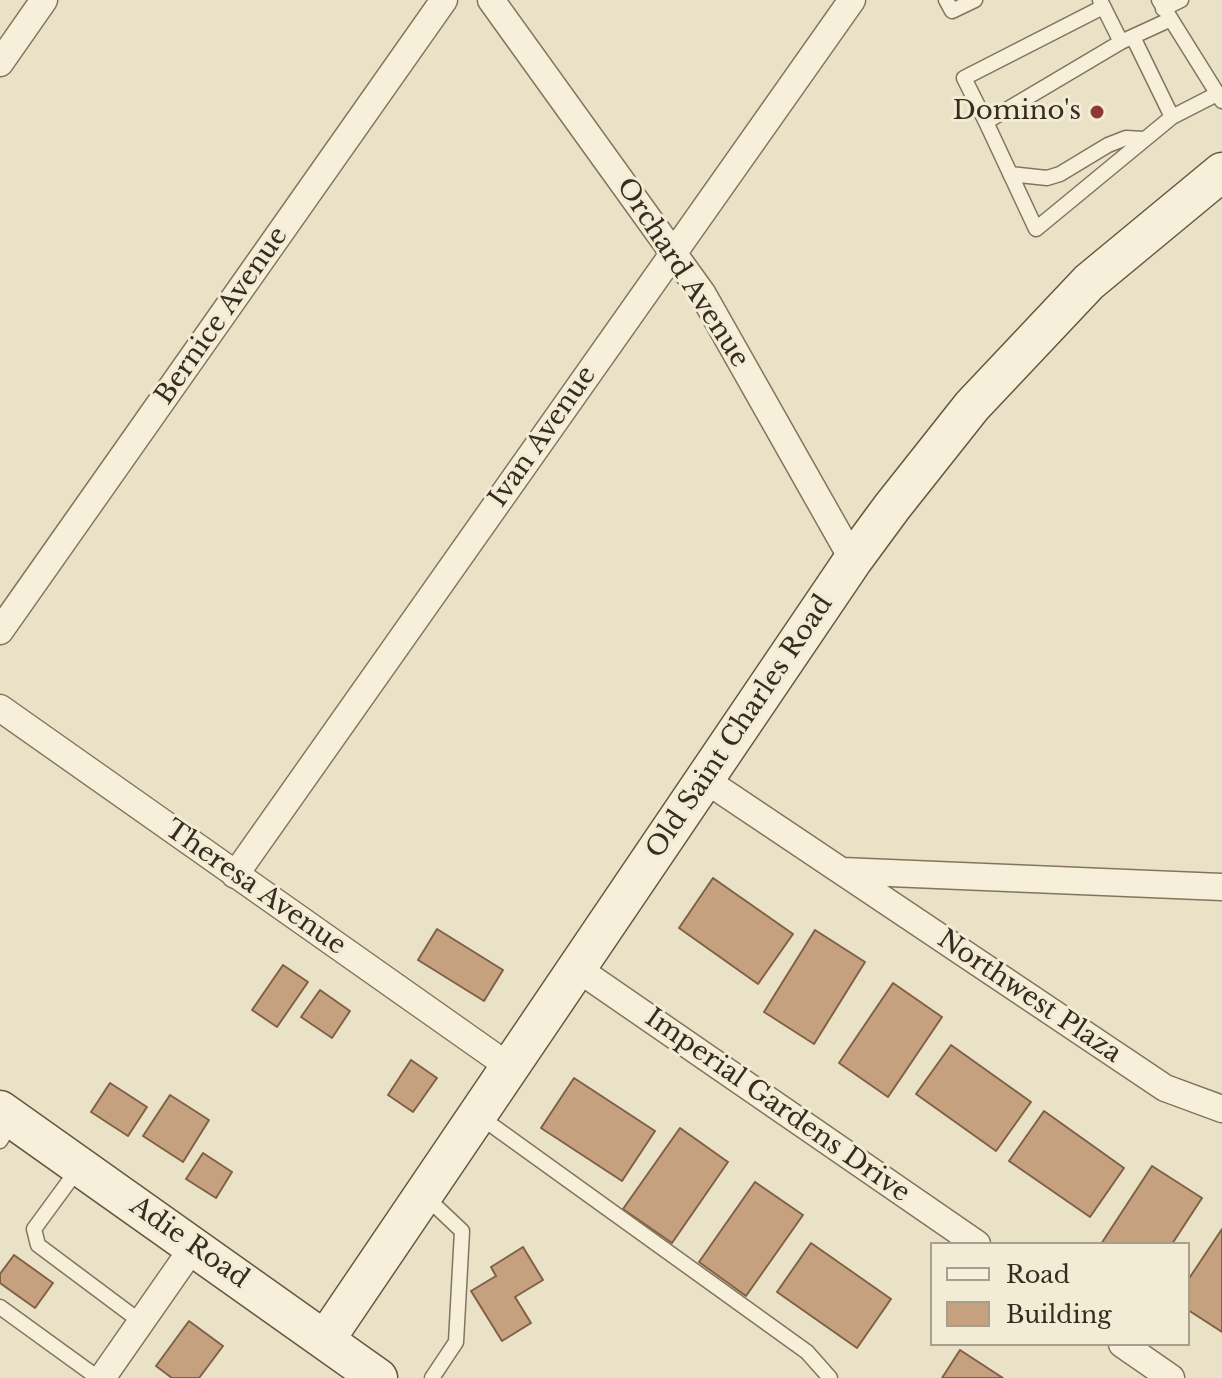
<!DOCTYPE html>
<html>
<head>
<meta charset="utf-8">
<style>
	body { margin:0 }
	#map { position:relative; width:1222px; height:1378px; overflow:hidden; background:#eae2c7; font-family:"Libre Baskerville",serif }
	canvas { display:block }
	.legend { position:absolute; left:930px; top:1242px; width:260px; height:104px; box-sizing:border-box; background:#f2ecd5; border:2px solid #a79f8d; margin:0; padding:10px 14px; list-style:none; font-size:24px; color:#362c20 }
	.legend li { display:flex; align-items:center; gap:16px; height:40px }
	.legend b { width:40px; border:2px solid #a79f8d }
</style>
</head>
<body>
<div id="map">
<canvas width="1222" height="1378"></canvas>
<ul class="legend">
<li><b style="height:10px;background:#f6efd9"></b>Road</li>
<li><b style="height:22px;background:#c5a180"></b>Building</li>
</ul>
</div>
<script>
const g = document.querySelector('canvas').getContext('2d');
g.lineJoin = 'round';
function paint(path, color) { g.fillStyle = color; g.fill(path, 'evenodd'); }
const shape = rows => new Path2D(rows.map(r => 'M' + r).join(''));
function stroke(path, color, width, dash) { g.strokeStyle = color; g.lineWidth = width; g.lineCap = dash ? 'butt' : 'round'; g.setLineDash(dash || []); g.stroke(path); }
function label(font, color, halo, rows, align = 'center') {
  g.font = font + ' "Libre Baskerville",serif'; g.lineWidth = 6; g.setLineDash([]); g.textBaseline = 'middle'; g.strokeStyle = halo; g.fillStyle = color; for (const [text, x, y, turn = 0] of rows) {
    g.save(); g.translate(x, y); g.rotate((+turn || 0) * Math.PI / 180); g.textAlign = isNaN(turn) ? turn : align; if (halo) g.strokeText(text, 0, 0); g.fillText(text, 0, 0); g.restore();
  }
}
const building = shape([
	[713,878,793,934,758,984,679,928,713,878],
	[437,929,503,970,484,1001,418,960,437,929],
	[815,930,865,962,814,1044,764,1012,815,930],
	[283,965,308,982,277,1027,252,1010,283,965],
	[893,983,942,1017,888,1097,839,1063,893,983],
	[320,990,350,1011,332,1038,301,1017,320,990],
	[951,1045,1031,1102,996,1151,916,1094,951,1045],
	[411,1060,437,1078,413,1112,388,1095,411,1060],
	[574,1078,655,1131,622,1181,541,1128,574,1078],
	[110,1083,147,1107,128,1136,91,1112,110,1083],
	[170,1095,209,1120,183,1162,143,1136,170,1095],
	[1044,1111,1124,1168,1090,1217,1009,1161,1044,1111],
	[680,1128,728,1162,672,1243,623,1209,680,1128],
	[203,1153,232,1172,216,1198,186,1179,203,1153],
	[1152,1166,1202,1198,1172,1244,1101,1244,1152,1166],
	[755,1182,803,1215,746,1296,699,1262,755,1182],
	[1222,1229,1222,1332,1188,1310,1188,1280,1222,1229],
	[811,1243,891,1299,857,1348,777,1292,811,1243],
	[523,1247,543,1280,515,1297,531,1323,502,1341,471,1291,496,1276,491,1267,523,1247],
	[14,1255,53,1283,35,1308,0,1283,0,1274,14,1255],
	[189,1321,223,1346,199,1378,172,1378,156,1366,189,1321],
	[960,1350,1003,1378,942,1378,960,1350]
]);
paint(building, '#c5a180');
stroke(building, '#816146', 2);
const lane = shape([
	[946,0,952,11,975,0],
	[1100,0,1121,42,1169,20],
	[1159,0,1222,101],
	[1163,9,1181,0],
	[1133,37,1172,117,1217,94],
	[1121,42,986,122,1036,229,1172,117],
	[986,122,964,78,1103,7],
	[1010,174,1047,178,1060,174,1108,145,1126,138,1144,139],
	[479,1116,807,1352,830,1378],
	[0,1141,13,1120],
	[78,1169,34,1229,38,1245,141,1322],
	[426,1197,462,1231,456,1342,432,1378],
	[0,1307,98,1378]
]);
const street = shape([
	[491,0,702,293,853,560],
	[0,63,44,0],
	[0,631,444,0],
	[0,708,511,1068],
	[704,779,1165,1088,1222,1109],
	[842,871,1222,887],
	[235,875,852,0],
	[578,969,977,1244],
	[1122,1344,1171,1378],
	[102,1378,194,1246]
]);
const secondary = shape([
	[0,1110,378,1378],
	[325,1340,853,560,892,507,972,406,1089,282,1222,172]
]);
stroke(lane, '#84745e', 17);
stroke(street, '#84745e', 29);
stroke(secondary, '#665641', 41);
stroke(lane, '#f6efd9', 14);
stroke(street, '#f6efd9', 26);
stroke(secondary, '#f6efd9', 38);
for (const [x, y, r, color] of [
	[1097,112,8,"#8e3833"]
]) { const dot = new Path2D(); dot.arc(x, y, r, 0, 2 * Math.PI); g.fillStyle = color; g.fill(dot); stroke(dot, '#f2ecd5', 3); }
label('26px', '#362c20', '#f2ecd5', [
	["Domino's",1081,112]
], 'right');
label('26px', '#362c20', '#f2ecd5', [
	["Orchard Avenue",682,273,57],
	["Bernice Avenue",222,316,-55],
	["Ivan Avenue",543,437,-55],
	["Old Saint Charles Road",740,727,-56],
	["Theresa Avenue",255,888,35],
	["Northwest Plaza",1029,997,34],
	["Imperial Gardens Drive",777,1106,35],
	["Adie Road",189,1243,35]
]);
</script>
</body>
</html>
